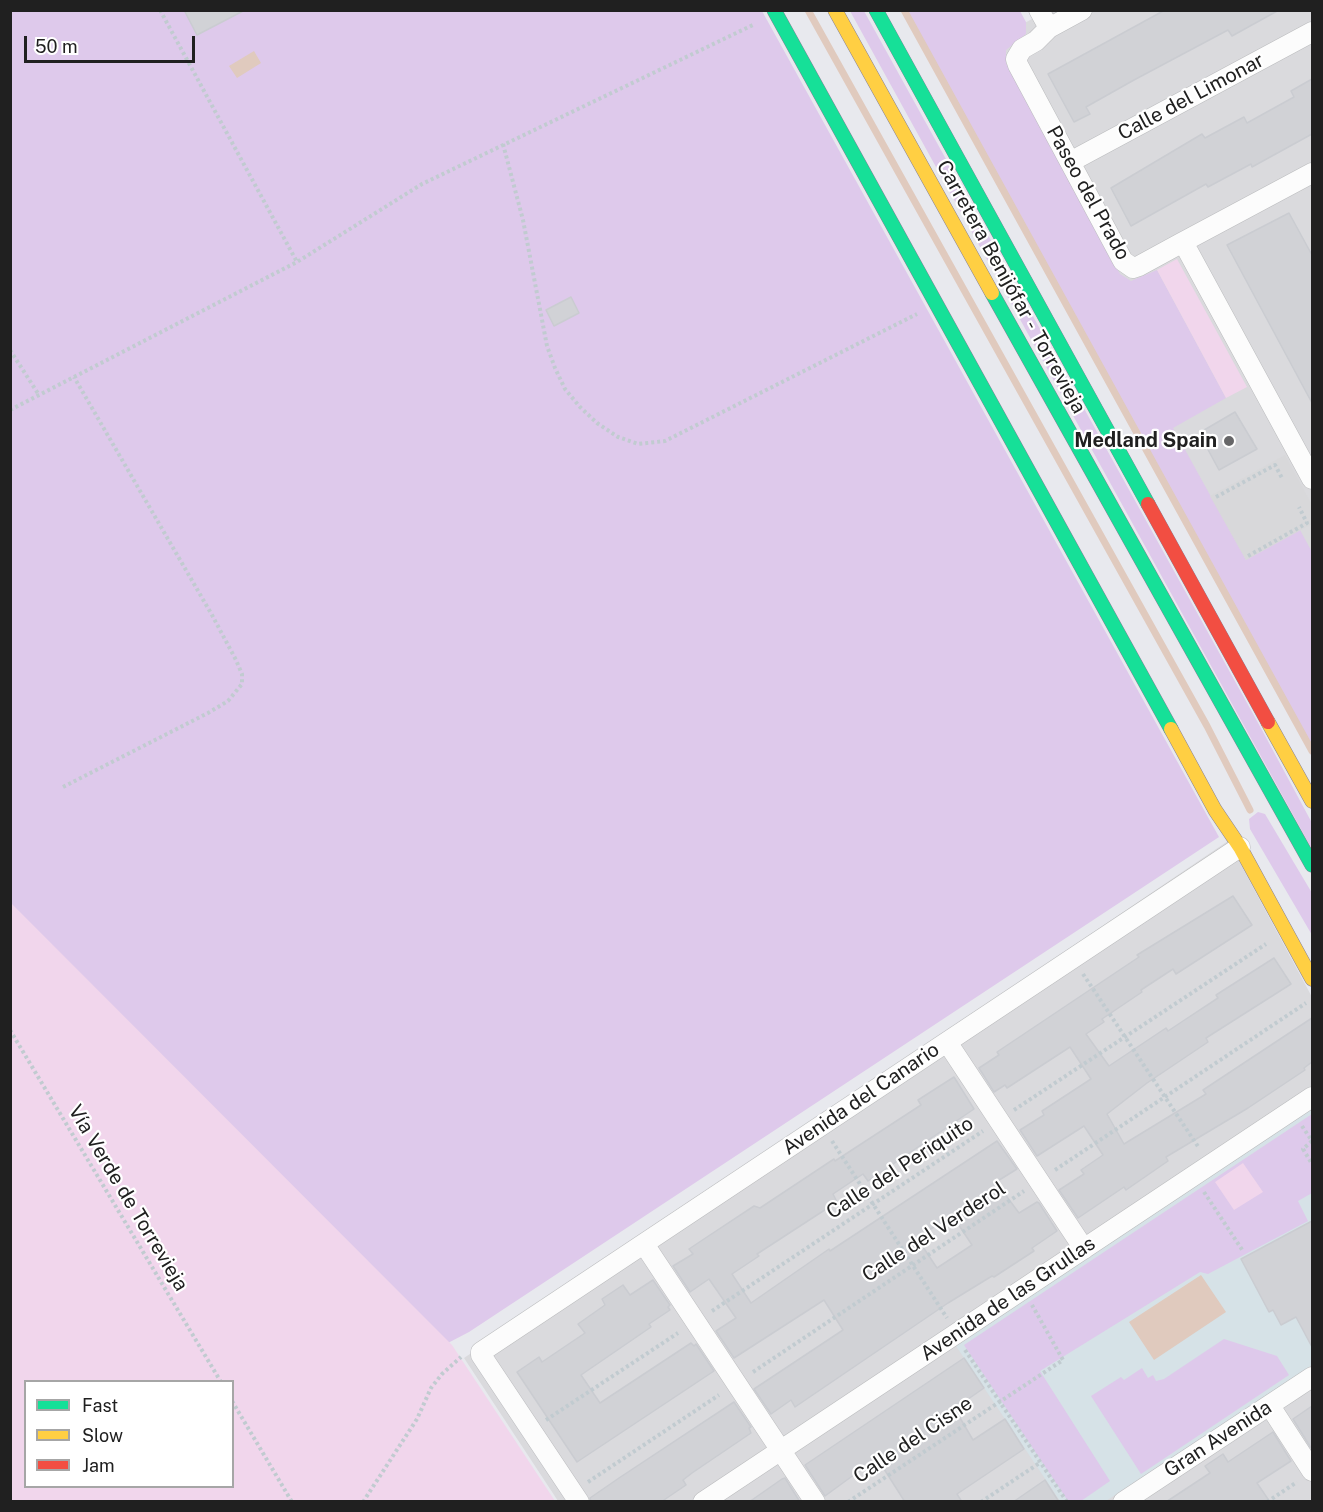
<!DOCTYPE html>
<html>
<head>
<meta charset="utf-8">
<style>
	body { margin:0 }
	#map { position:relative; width:1323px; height:1512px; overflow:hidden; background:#e8e9ee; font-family:"Public Sans",sans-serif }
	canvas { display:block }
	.frame { position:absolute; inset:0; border:12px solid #202020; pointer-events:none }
	.legend { position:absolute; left:24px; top:1380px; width:210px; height:108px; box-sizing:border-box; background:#fff; border:2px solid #a6a6a6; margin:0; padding:8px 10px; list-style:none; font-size:18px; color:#202020 }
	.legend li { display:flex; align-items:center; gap:12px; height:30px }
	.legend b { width:30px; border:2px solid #a6a6a6 }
	.scale { position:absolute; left:24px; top:36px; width:171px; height:27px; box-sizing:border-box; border:3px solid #202020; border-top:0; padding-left:8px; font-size:18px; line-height:21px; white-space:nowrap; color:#202020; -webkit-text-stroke:4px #fff; paint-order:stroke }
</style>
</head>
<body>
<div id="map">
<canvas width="1323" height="1512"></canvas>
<div class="frame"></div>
<ul class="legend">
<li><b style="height:8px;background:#16e098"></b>Fast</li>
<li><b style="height:8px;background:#ffcf43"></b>Slow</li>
<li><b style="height:8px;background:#f24e42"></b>Jam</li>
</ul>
<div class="scale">50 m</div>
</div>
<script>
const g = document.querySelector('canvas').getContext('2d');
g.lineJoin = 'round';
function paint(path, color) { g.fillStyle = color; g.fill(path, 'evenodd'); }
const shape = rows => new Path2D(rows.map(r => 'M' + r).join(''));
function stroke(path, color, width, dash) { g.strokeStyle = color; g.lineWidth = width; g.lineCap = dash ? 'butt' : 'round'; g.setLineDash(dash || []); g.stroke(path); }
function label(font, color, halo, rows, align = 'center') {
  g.font = font + ' "Public Sans",sans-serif'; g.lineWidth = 4.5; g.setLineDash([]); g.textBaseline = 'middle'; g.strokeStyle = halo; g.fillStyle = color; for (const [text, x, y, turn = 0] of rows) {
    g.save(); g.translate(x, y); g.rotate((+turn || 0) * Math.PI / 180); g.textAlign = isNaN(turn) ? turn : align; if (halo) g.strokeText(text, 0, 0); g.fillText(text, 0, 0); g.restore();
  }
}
paint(shape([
	[1047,11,1312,11,1312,747,939,69],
	[1228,841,1312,997,1312,1501,558,1501,464,1358]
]), '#dadadd');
paint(shape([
	[1312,1109,1312,1365,1106,1501,1060,1501,956,1346]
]), '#d6e2e7');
paint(shape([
	[11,11,762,11,1219,837,469,1332,281,1430,11,985],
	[850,11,864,11,1262,730,1312,823,1312,849],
	[907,11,1020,11,1026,22,1026,34,1006,50,1006,63,1120,274,1131,281,1157,270,1226,398,1173,428,1246,560,1300,530,1312,552,1312,747],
	[1258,812,1265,814,1312,893,1312,935,1250,829,1249,819],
	[1312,1114,1312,1193,1298,1201,1308,1221,1208,1274,1200,1272,1040,1371,1110,1481,1081,1501,1068,1501,964,1345],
	[1224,1339,1277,1356,1289,1375,1141,1474,1091,1396,1121,1377,1124,1380,1142,1368,1148,1378,1153,1375,1156,1381,1164,1379]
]), '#dec9eb');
paint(shape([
	[1177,259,1247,387,1226,398,1157,270],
	[11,903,452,1345,555,1501,11,1501],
	[26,1382,232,1382,232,1486,26,1486],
	[1243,1163,1263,1192,1234,1210,1215,1182]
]), '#f1d6ec');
paint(shape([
	[1285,455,1312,505,1312,524,1246,560,1210,496]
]), '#d8d8da');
paint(shape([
	[254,51,261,63,237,78,229,66],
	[1201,1275,1226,1312,1154,1360,1129,1322]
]), '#e0cabe');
stroke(shape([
	[808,10,1207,726,1250,810],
	[904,10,1312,751]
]), '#e0cabe', 7);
const building = shape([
	[184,10,245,10,197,35,184,10],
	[1165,10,1279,10,1232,36,1228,30,1134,80,1086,107,1090,114,1074,122,1048,74,1165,10],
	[1312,79,1312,134,1252,167,1251,164,1208,187,1206,184,1131,226,1111,188,1202,134,1205,138,1244,117,1247,123,1294,97,1291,91,1312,79],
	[1289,213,1312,255,1312,403,1227,245,1289,213],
	[571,297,579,313,554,326,546,310,571,297],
	[1235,412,1257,449,1219,470,1199,433,1235,412],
	[1233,896,1252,925,1176,974,1173,969,1141,990,1142,992,1102,1019,1104,1022,1086,1034,1109,1066,1166,1028,1168,1031,1183,1021,1218,998,1216,995,1274,958,1291,984,1206,1038,1208,1042,1147,1083,1107,1114,1124,1144,1206,1094,1203,1090,1312,1018,1312,1062,1304,1068,1305,1070,1248,1108,1166,1157,1168,1161,1126,1190,1124,1187,1078,1218,1059,1190,1084,1174,1081,1170,1103,1155,1084,1126,1037,1156,1020,1130,1044,1115,1042,1111,1091,1079,1070,1047,1007,1088,1005,1085,994,1092,979,1068,999,1055,997,1052,1139,957,1137,955,1233,896],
	[954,1077,974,1109,868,1181,863,1174,833,1194,837,1202,757,1254,759,1256,732,1274,751,1303,829,1249,830,1251,997,1141,1017,1169,996,1182,1019,1213,1037,1202,1039,1203,1057,1231,1032,1248,1034,1251,994,1277,992,1276,948,1303,795,1407,791,1400,771,1414,754,1389,843,1330,824,1300,734,1358,716,1331,736,1318,709,1279,690,1292,673,1266,693,1254,689,1249,707,1237,754,1206,760,1208,834,1159,835,1161,921,1105,918,1100,954,1077],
	[952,1215,972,1245,937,1268,917,1238,952,1215],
	[1312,1221,1312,1347,1296,1317,1281,1325,1273,1310,1269,1312,1241,1259,1312,1221],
	[653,1280,670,1305,668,1307,670,1310,649,1324,651,1327,581,1375,600,1403,691,1343,694,1346,696,1344,714,1371,577,1462,517,1372,539,1357,542,1362,585,1333,578,1324,605,1305,602,1299,623,1285,630,1295,653,1280],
	[964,1358,984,1388,961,1404,962,1406,956,1411,973,1440,1005,1419,1024,1449,957,1494,962,1502,905,1502,877,1458,825,1496,805,1465,964,1358],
	[734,1402,751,1427,749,1428,751,1433,692,1473,683,1480,686,1485,661,1502,591,1502,590,1498,619,1478,734,1402],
	[1312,1406,1312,1447,1311,1448,1293,1419,1312,1406],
	[1273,1432,1291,1461,1257,1483,1270,1502,1166,1502,1210,1473,1205,1466,1223,1454,1228,1462,1273,1432],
	[785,1478,800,1502,749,1502,782,1479,785,1478],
	[1045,1480,1059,1502,1013,1502,1045,1480]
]);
paint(building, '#d1d2d6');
stroke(building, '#caccd1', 1.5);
const street = shape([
	[1039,10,1049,28],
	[1082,10,1049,28,1036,41,1022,49,1016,59,1018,65,1123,261,1133,268,1139,266,1183,242,1312,479],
	[1070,162,1312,32],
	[1183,242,1312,173],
	[947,1042,1084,1249],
	[644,1244,815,1502],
	[1270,1406,1312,1471],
	[579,1502,481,1355,481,1352,1240,847],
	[703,1502,1312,1097],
	[1123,1502,1312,1377]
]);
const fast = shape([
	[774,10,1171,729],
	[876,10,1148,504],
	[992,293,1312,865]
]);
const slow = shape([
	[835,10,992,293],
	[1268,722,1312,801],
	[1171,729,1215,810,1240,847,1312,979]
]);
const jam = shape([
	[1148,504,1268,722]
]);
stroke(street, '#bbbcbe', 21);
stroke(fast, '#878198', 15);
stroke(slow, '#878198', 15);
stroke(jam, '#878198', 15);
stroke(shape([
	[160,10,297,262],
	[503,144,523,220,547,346,555,368,565,389,580,407,597,423,618,437,638,444,665,441,917,314],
	[10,350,39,395],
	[10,410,297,262,422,184,755,24],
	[1216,497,1275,465,1282,478],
	[1248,556,1307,523,1299,507],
	[63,787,208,713,228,701,242,684,242,674,236,660,212,615,74,377],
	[1083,974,1199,1148],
	[10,1030,221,1382],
	[1014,1110,1266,944],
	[1302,1126,1312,1141],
	[832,1141,947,1318],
	[1312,1141,1303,1149,1312,1164],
	[1055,1170,1306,1003],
	[1204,1192,1243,1251],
	[712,1311,983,1131],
	[965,1350,1067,1502],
	[753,1372,1024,1191],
	[232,1401,292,1502],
	[546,1420,678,1333],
	[588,1482,719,1395],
	[363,1502,417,1419,431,1388,442,1374,461,1357],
	[848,1502,1063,1360,1032,1305],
	[981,1502,1041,1462],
	[1267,1502,1297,1482]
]), '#c1cbd0', 4, [3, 3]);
stroke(street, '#fcfcfc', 20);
stroke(fast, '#16e098', 14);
stroke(slow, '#ffcf43', 14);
stroke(jam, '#f24e42', 14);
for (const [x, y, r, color] of [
	[1229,441,6,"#666668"]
]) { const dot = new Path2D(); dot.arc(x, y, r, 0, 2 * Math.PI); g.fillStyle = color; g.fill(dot); stroke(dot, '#fff', 2); }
label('20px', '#202020', '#fff', [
	["Calle del Limonar",1191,97,-28],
	["Paseo del Prado",1088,193,61],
	["Carretera Benijófar - Torrevieja",1011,287,61],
	["Avenida del Canario",861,1099,-34],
	["Calle del Periquito",900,1168,-33],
	["Vía Verde de Torrevieja",128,1198,59],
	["Calle del Verderol",934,1232,-33],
	["Avenida de las Grullas",1008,1299,-34],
	["Gran Avenida",1218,1439,-33],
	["Calle del Cisne",913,1440,-34]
]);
label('bold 20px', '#202020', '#fff', [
	["Medland Spain",1217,441]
], 'right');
</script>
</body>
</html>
